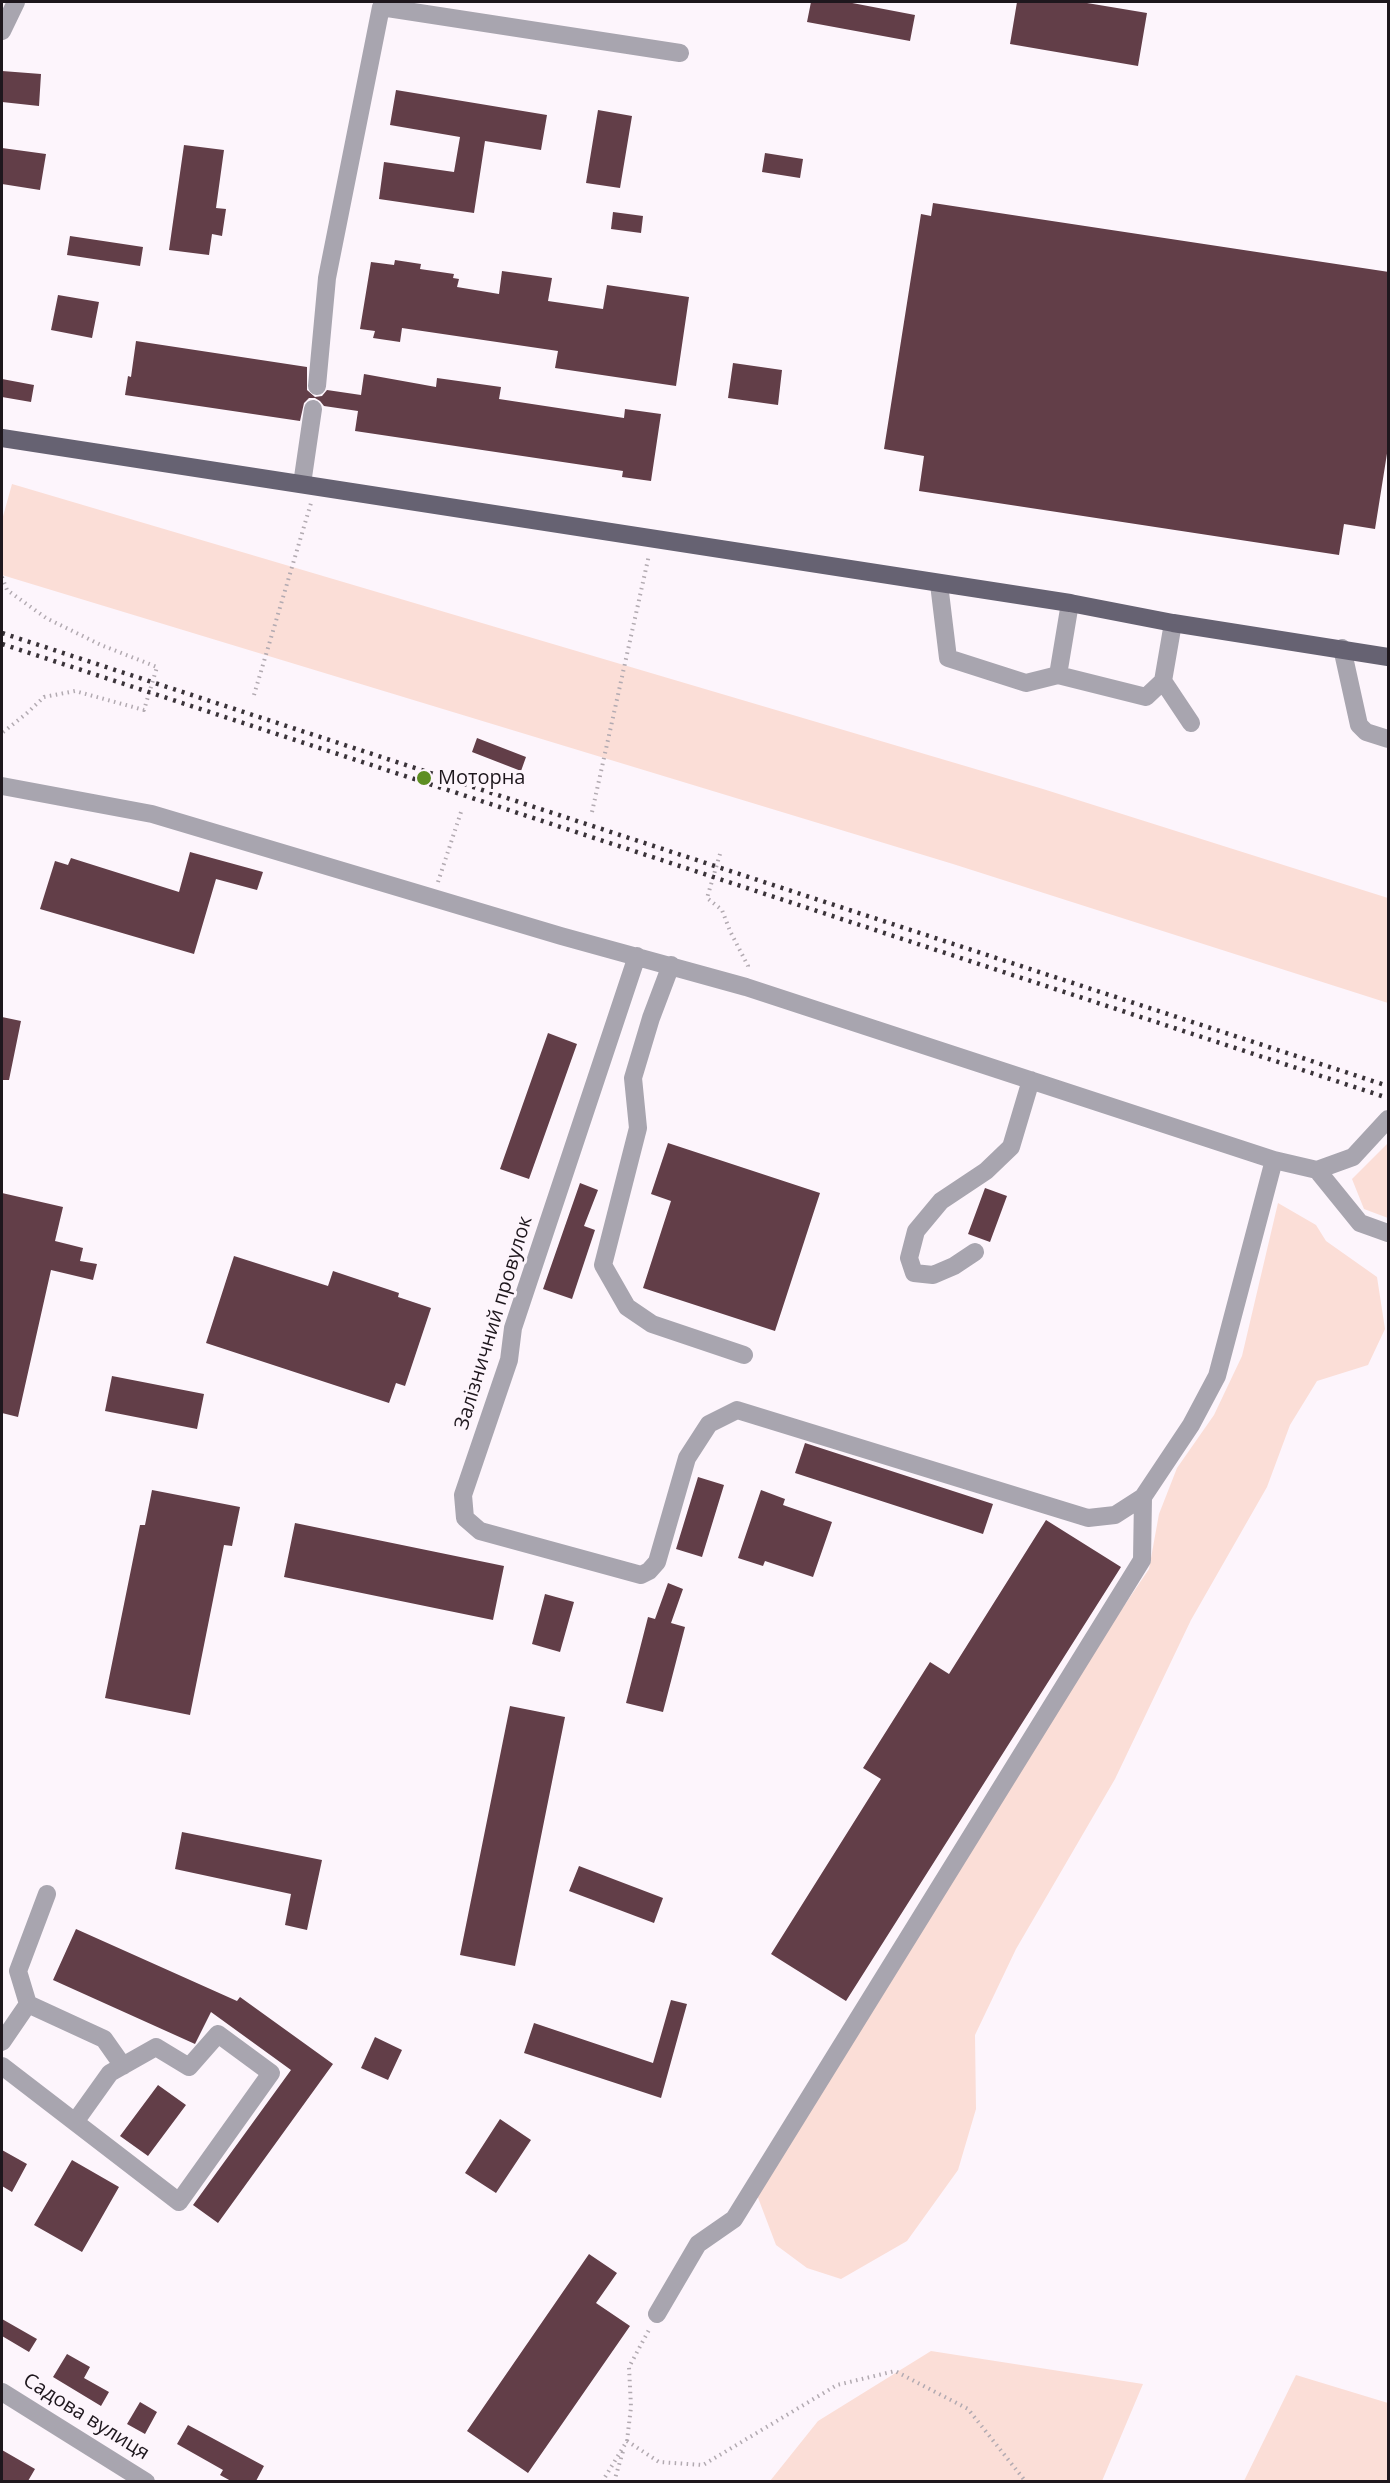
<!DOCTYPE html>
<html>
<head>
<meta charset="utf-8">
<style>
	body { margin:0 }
	#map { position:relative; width:1390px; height:2483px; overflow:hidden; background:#fdf5fc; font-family:"Open Sans",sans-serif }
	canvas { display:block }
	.frame { position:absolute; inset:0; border:3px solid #1e171d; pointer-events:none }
</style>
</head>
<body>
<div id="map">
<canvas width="1390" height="2483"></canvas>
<div class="frame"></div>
</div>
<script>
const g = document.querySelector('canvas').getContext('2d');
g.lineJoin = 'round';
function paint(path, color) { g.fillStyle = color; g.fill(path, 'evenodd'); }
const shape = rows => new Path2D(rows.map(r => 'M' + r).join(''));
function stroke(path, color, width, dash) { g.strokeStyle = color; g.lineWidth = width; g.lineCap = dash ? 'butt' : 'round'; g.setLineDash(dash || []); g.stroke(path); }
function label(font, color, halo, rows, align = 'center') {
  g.font = font + ' "Open Sans",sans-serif'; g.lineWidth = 6; g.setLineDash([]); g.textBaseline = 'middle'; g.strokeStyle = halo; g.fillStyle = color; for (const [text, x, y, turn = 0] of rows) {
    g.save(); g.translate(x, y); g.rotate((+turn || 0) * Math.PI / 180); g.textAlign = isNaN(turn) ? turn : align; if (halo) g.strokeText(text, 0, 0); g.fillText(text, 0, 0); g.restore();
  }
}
paint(shape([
	[12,484,1043,789,1388,898,1388,1003,953,864,2,575,2,520],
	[1388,1143,1388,1218,1364,1209,1352,1179],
	[1278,1203,1316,1225,1326,1241,1377,1277,1385,1329,1368,1365,1317,1381,1290,1425,1267,1487,1191,1620,1115,1779,1016,1949,975,2035,976,2109,958,2170,907,2241,841,2279,807,2268,776,2245,757,2195,1109,1628,1149,1569,1159,1514,1177,1468,1214,1415,1242,1356],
	[931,2351,1143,2384,1102,2481,770,2481,818,2421],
	[1296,2375,1388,2403,1388,2481,1244,2481]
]), '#fbded7');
paint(shape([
	[811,2,847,2,915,15,910,41,807,22],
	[1017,2,1081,2,1147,13,1138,66,1010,44],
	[2,71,41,74,39,106,2,102],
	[396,90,547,115,541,150,485,141,474,213,379,199,384,162,454,172,460,137,390,125],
	[598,110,632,116,620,188,586,183],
	[184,145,224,150,216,208,226,209,222,236,212,234,209,255,169,250],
	[2,148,46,154,40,190,2,184],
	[765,153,803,159,800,178,762,172],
	[933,203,1389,272,1389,441,1375,529,1344,524,1339,555,919,491,924,456,884,449,921,214,931,216],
	[613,212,643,216,641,233,611,229],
	[70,236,143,247,140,266,67,255],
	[395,260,421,264,420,269,454,274,453,278,459,279,457,287,499,294,502,271,552,278,548,301,603,309,607,285,689,297,676,386,555,368,558,351,402,328,400,342,373,338,375,331,360,329,371,262,394,265],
	[58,295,99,302,92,338,51,330],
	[136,341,307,367,307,390,315,397,322,396,327,390,361,395,364,374,436,387,437,378,501,387,499,399,624,418,625,409,661,414,651,481,622,477,623,471,355,431,358,411,324,406,320,401,315,398,309,398,304,403,300,421,125,395,128,376,131,377],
	[733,363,782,370,778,405,728,398],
	[2,379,34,385,31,402,2,397],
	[477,738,526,757,521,771,472,752],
	[190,852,263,872,257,890,216,879,194,954,40,909,55,861,68,865,71,858,179,892],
	[2,1017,21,1021,9,1080,2,1080],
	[548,1033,577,1044,529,1179,500,1169],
	[668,1143,820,1193,775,1331,643,1288,671,1201,651,1194],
	[580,1183,598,1190,584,1226,595,1230,572,1299,543,1289],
	[985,1188,1007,1196,990,1242,968,1234],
	[2,1193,63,1207,55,1241,83,1248,80,1261,97,1264,93,1280,51,1270,18,1417,2,1413],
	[234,1256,328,1286,333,1271,399,1293,398,1297,431,1308,405,1386,396,1383,389,1403,206,1343],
	[112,1376,204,1394,197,1429,105,1411],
	[805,1443,993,1504,983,1534,795,1473],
	[698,1477,724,1485,702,1557,676,1549],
	[152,1490,240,1507,232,1546,224,1545,190,1715,105,1698,140,1525,145,1525],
	[761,1490,785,1499,783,1505,832,1522,813,1577,765,1561,763,1566,738,1558],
	[1046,1520,1121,1567,846,2001,771,1954,881,1779,863,1768,930,1662,949,1674],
	[295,1523,504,1566,493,1620,284,1577],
	[668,1583,683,1589,671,1623,685,1627,663,1712,626,1703,648,1617,655,1619],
	[545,1594,574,1602,560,1652,532,1644],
	[510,1706,565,1717,515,1966,460,1955],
	[182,1832,322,1860,307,1930,285,1925,291,1894,175,1869],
	[579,1866,663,1898,654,1923,569,1891],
	[76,1929,237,2001,240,1997,333,2064,218,2223,193,2205,291,2070,211,2012,195,2044,53,1980],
	[671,2000,687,2004,661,2098,524,2053,534,2023,653,2063],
	[375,2037,402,2050,388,2080,361,2068],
	[158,2085,186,2105,148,2156,120,2136],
	[500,2119,531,2140,496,2193,465,2173],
	[2,2150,27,2164,12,2192,2,2186],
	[72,2160,119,2187,82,2252,34,2225],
	[589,2254,617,2273,596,2303,630,2326,528,2473,467,2431],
	[2,2319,37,2339,29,2352,2,2336],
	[67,2354,90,2367,84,2378,109,2392,101,2406,53,2377],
	[140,2402,157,2412,145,2434,127,2424],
	[188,2425,264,2466,256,2481,231,2481,220,2475,223,2470,177,2444],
	[2,2450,35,2469,28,2481,2,2481]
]), '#623e48');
stroke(shape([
	[2,577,7,590,46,618,101,645,157,667,144,710,75,691,44,697,26,714,2,733],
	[254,695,311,503],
	[592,812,649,555],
	[720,854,707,898,722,910,730,931,748,966,748,971],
	[438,882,461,812],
	[627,2441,631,2407,629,2367,650,2328],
	[602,2482,627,2441,659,2462,703,2465,837,2385,895,2371,968,2409,1026,2482],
	[614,2482,624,2448]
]), '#b2aab1', 4, [1.5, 4.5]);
stroke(shape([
	[2,31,16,2],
	[317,386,327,278,381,7,680,53],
	[302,484,313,409],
	[939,584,948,658,1026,683,1058,675,1070,603],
	[1342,648,1359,725,1366,732,1388,739],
	[1058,675,1146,697,1163,681,1173,623],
	[1163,681,1191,723],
	[2,786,152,814,561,936,746,987,1274,1160,1317,1170,1353,1157,1388,1119],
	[637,956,513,1328,509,1360,463,1495,465,1518,480,1531,641,1575,649,1571,657,1562,687,1458,709,1424,737,1410,1088,1518,1115,1515,1143,1497],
	[671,965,651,1018,633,1078,638,1128,603,1265,627,1307,652,1324,744,1355],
	[1317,1170,1360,1223,1388,1233],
	[975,1252,954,1266,933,1275,914,1273,909,1258,916,1231,941,1201,986,1171,1011,1147,1031,1080],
	[47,1894,18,1971,28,2004,104,2039,123,2066],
	[2,2042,28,2004],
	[2,2066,179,2202,271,2073,218,2034,189,2067,156,2047,110,2073,75,2122],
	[657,2314,698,2244,734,2219,1142,1560,1143,1497,1191,1425,1217,1376,1274,1160],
	[2,2392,146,2482]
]), '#a8a5af', 18);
stroke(shape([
	[2,438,1070,603,1173,623,1388,657]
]), '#666272', 18);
stroke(shape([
	[2,633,1388,1086],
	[2,644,1388,1098]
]), '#3a3339', 4.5, [3, 6]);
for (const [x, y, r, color] of [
	[424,778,8,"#5e8e22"]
]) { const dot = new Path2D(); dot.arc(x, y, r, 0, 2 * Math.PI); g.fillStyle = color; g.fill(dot); stroke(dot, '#fdf5fc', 2); }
label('20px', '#1e171d', '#fdf5fc', [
	["Моторна",438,778]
], 'left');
label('20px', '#1e171d', '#fdf5fc', [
	["Залізничний провулок",494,1323,-73],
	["Садова вулиця",86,2417,32]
]);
</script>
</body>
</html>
